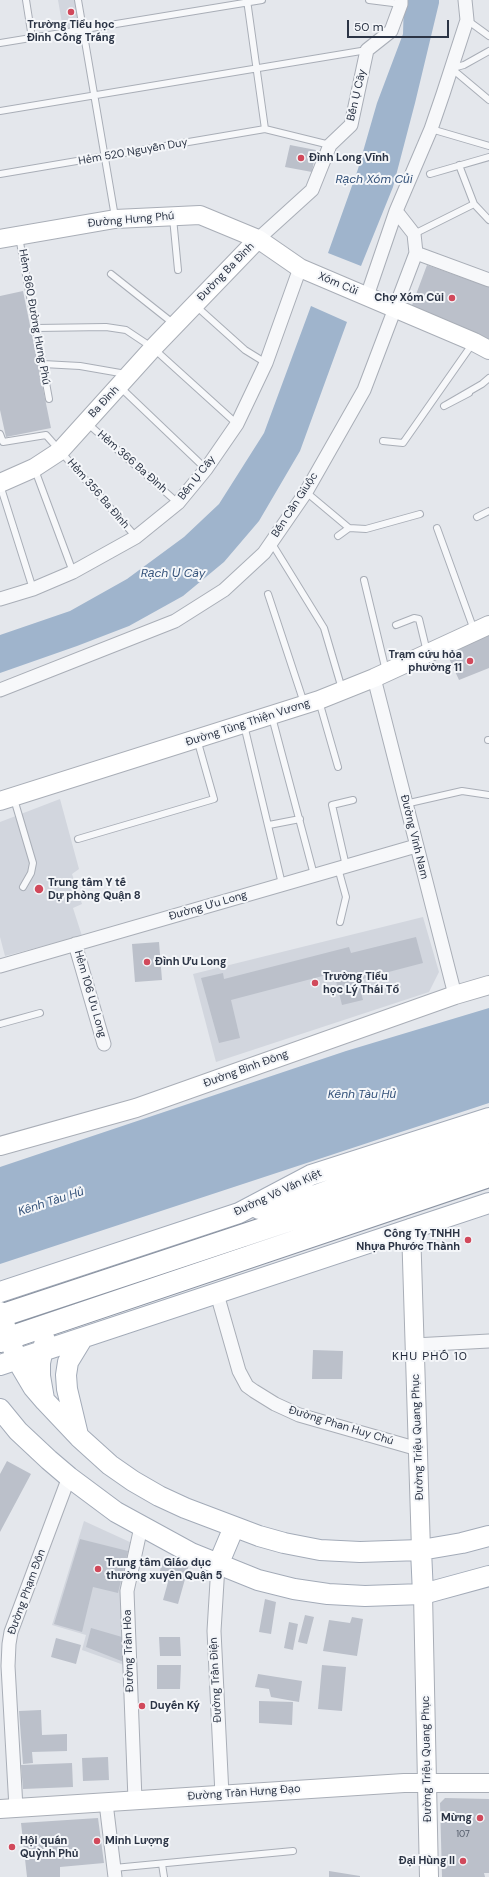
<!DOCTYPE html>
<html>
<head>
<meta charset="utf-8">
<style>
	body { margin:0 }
	#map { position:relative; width:489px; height:1877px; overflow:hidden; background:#e4e7ec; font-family:"DM Sans",sans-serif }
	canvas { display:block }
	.scale { position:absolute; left:347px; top:20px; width:102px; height:18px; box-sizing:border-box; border:2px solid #2b3445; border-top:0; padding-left:5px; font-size:12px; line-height:14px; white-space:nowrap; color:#2b3445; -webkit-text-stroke:3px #f4f6f9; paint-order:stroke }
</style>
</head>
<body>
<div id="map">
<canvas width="489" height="1877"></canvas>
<div class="scale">50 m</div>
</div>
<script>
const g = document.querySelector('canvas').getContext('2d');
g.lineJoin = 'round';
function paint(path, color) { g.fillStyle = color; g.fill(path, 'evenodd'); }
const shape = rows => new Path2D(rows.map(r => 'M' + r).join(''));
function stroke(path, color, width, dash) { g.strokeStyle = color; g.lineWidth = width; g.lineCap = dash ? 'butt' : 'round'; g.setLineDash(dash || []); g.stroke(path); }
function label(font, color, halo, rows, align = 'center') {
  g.font = font + ' "DM Sans",sans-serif'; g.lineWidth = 4; g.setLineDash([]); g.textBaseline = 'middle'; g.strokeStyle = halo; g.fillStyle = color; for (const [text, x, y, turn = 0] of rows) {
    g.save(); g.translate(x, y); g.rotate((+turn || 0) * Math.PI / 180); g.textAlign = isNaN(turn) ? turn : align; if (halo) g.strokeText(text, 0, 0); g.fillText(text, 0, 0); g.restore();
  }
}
paint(shape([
	[58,0,80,0,85,24,63,29],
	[60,799,79,869,72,874,82,904,73,908,82,936,5,956,0,937,0,822],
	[423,917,439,972,429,992,216,1062,193,974],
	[84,1521,132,1543,121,1594,124,1665,82,1650,86,1635,52,1625]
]), '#d2d6de');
paint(shape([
	[404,0,439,0,439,3,415,103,393,187,361,266,328,253,358,169,377,103,403,34],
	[311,306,347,322,300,451,259,521,224,562,183,596,129,626,77,646,0,673,0,635,70,611,127,579,184,537,219,504,264,433],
	[489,1008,489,1103,0,1264,0,1167,346,1051]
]), '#9fb4cc');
paint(shape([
	[290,145,316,150,312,172,285,167],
	[427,265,489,287,489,340,411,308],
	[23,291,51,428,6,437,0,410,0,296],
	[489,635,489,668,459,680,447,654],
	[416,937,423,963,358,980,363,1000,342,1005,334,973,231,1000,240,1038,219,1043,201,978,223,973,224,979,349,947,351,953],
	[159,942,162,980,135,982,132,944],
	[313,1350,343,1351,342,1379,312,1379],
	[7,1461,31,1474,0,1532,0,1474],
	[80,1539,128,1551,118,1593,93,1587,82,1632,54,1624],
	[163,1558,189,1565,178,1604,163,1600,168,1582,158,1579],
	[265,1599,276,1602,271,1634,259,1632],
	[305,1615,314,1617,307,1644,298,1642],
	[352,1617,363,1619,357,1656,323,1651,329,1620,350,1623],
	[289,1622,298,1624,293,1650,284,1648],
	[91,1628,122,1637,124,1662,86,1647],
	[159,1637,180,1637,181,1656,160,1656],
	[56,1638,81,1645,76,1664,51,1657],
	[157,1665,181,1665,180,1689,157,1689],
	[322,1665,346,1667,342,1711,318,1709],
	[258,1674,302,1681,299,1702,271,1697,269,1689,255,1687],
	[259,1701,293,1702,292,1725,259,1723],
	[41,1710,42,1735,67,1734,67,1751,32,1752,33,1763,23,1764,19,1711],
	[108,1757,109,1780,83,1781,82,1758],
	[72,1763,73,1787,23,1789,21,1765],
	[445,1798,489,1799,489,1873,484,1873,485,1877,442,1877,440,1803],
	[98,1818,104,1863,60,1867,60,1877,27,1877,21,1823],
	[329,1871,360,1876,360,1877,329,1877]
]), '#bbc0ca');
const lane = shape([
	[26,0,32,38],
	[78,0,115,217],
	[247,0,265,129],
	[369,0,401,4],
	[467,20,489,36],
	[0,43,262,0],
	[451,68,489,100],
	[453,68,464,65,489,51],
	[0,111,367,50],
	[431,129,489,146],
	[459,165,474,204,489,220],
	[0,174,265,129,330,145],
	[430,174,489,157],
	[173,218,178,270],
	[414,234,474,204],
	[19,237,49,399],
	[111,274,174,324],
	[196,306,245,350,266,363],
	[36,328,106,327,126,330,153,348,237,424],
	[43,364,80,366,126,374],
	[120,387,206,469],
	[469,393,444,406,482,384,489,378],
	[87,423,178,503],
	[0,434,3,442,46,435,136,537],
	[383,441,403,443,473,343],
	[35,470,73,572],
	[0,485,33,589],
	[306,492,349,528,366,529,420,514],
	[477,517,489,511],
	[437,528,474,630],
	[338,536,349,528],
	[271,542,324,628,342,689],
	[364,580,386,671],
	[268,594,304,703],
	[396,625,414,618,419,619,427,652],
	[319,701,338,767],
	[272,717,314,875],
	[244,725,282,884],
	[488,740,489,740],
	[14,799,33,863,31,873,23,887],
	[405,804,462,791,489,795],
	[269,825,300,819],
	[78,839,214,799,197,739],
	[346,866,332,805,353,800],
	[338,868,346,897,340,922],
	[0,1024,40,1013],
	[162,1864,164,1877],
	[114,1868,293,1851]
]);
const street = shape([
	[258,239,312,190,330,145,351,125,367,50,391,31,401,4,401,0],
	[416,253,489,280],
	[367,296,396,211],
	[0,599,33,589,73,572,136,537,178,503,206,469,237,424,266,363,300,268],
	[374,678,455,995],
	[0,690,175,621,224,590,264,553,306,492,364,390,416,253,414,234,396,211,431,129,443,94,467,20,465,0],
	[75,944,104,1044],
	[0,966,416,846],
	[217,1294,239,1371,247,1386,254,1391,275,1404,299,1415,418,1449],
	[414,1345,489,1341],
	[218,1565,214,1631,222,1795],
	[135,1800,127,1591,141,1527],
	[106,1803,115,1877],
	[16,1808,8,1666,9,1644,11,1632,69,1477]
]);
const secondary = shape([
	[0,239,115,219,200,215,258,239,300,268,474,342,489,350],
	[0,483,34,468,60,451,153,348,258,239],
	[0,801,319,700,374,678,489,625],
	[0,1146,136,1108,455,995,489,985],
	[411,1228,421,1550],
	[423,1594,429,1877],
	[0,1809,404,1783,489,1783]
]);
const primary = shape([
	[259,1209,291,1204,489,1133],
	[0,1292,239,1213,311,1175,489,1118],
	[0,1312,17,1360,33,1387,45,1401,79,1437,110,1465,133,1481,159,1496,185,1508,259,1536,284,1543,320,1550,360,1552,421,1550,462,1543,489,1536],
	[0,1365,489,1203],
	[44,1399,40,1376,40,1363,45,1340],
	[0,1409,18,1431,49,1460,69,1477,116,1512,191,1553,258,1580,294,1589,328,1594,365,1596,423,1594,489,1576],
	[78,1435,67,1389,66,1375,68,1362,82,1339],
	[421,1550,423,1594],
	[218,1565,234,1527]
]);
const highway = shape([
	[0,1316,489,1154],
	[0,1341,489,1176]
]);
stroke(lane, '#a9aeb7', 8);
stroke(street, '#a9aeb7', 15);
stroke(secondary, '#a9aeb7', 20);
stroke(primary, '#a3abb8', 22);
stroke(highway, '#8b94a3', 24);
stroke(lane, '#f7f8fa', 6);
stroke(street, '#f7f8fa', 13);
stroke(secondary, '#fff', 18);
stroke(primary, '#fff', 20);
stroke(highway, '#fff', 22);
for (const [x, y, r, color] of [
	[71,12,4,"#d1495b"],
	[301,158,4,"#d1495b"],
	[452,298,4,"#d1495b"],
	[470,661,4,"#d1495b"],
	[39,889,5,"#d1495b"],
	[147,962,4,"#d1495b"],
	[315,983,4,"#d1495b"],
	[468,1240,4,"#d1495b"],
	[98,1569,4,"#d1495b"],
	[142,1706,4,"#d1495b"],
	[480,1818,4,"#d1495b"],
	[97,1841,4,"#d1495b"],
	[12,1847,4,"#d1495b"],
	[463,1861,4,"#d1495b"]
]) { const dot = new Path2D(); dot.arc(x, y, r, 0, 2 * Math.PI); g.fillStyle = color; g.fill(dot); stroke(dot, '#f4f6f9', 1.5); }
label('9px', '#4f5766', null, [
	["107",463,1835]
]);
label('bold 11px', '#2b3445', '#f4f6f9', [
	["Trường Tiểu học",71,25,"center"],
	["Đinh Công Tráng",71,38,"center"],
	["Đình Long Vĩnh",309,158],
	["Chợ Xóm Củi",444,298,"right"],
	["Trạm cứu hỏa",462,655,"right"],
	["phường 11",462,668,"right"],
	["Trung tâm Y tế",48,883],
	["Dự phòng Quận 8",48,896],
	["Đình Ưu Long",155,962],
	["Trường Tiểu",323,977],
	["học Lý Thái Tổ",323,990],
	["Công Ty TNHH",460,1234,"right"],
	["Nhựa Phước Thành",460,1247,"right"],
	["Trung tâm Giáo dục",106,1563],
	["thường xuyên Quận 5",106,1576],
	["Duyến Ký",150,1706],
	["Mừng",472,1818,"right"],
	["Hội quán",20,1841],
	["Quỳnh Phủ",20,1854],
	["Minh Lượng",105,1841],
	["Đại Hùng II",455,1861,"right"]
], 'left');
label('11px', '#2b3445', '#f4f6f9', [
	["Bến Ụ Cây",357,95,-77],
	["Hẻm 520 Nguyễn Duy",133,152,-10],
	["Đường Hưng Phú",131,220,-5],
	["Đường Ba Đình",226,272,-46],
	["Xóm Củi",338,284,23],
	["Hẻm 860 Đường Hưng Phú",34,317,80],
	["Ba Đình",104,402,-47],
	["Hẻm 366 Ba Đình",132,462,41],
	["Bến Ụ Cây",197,478,-52],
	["Hẻm 356 Ba Đình",98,494,49],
	["Bến Cần Giuộc",295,505,-57],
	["Đường Tùng Thiện Vương",248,723,-18],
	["Đường Vĩnh Nam",414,837,76],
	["Đường Ưu Long",208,906,-16],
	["Hẻm 106 Ưu Long",90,994,74],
	["Đường Bình Đông",246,1069,-20],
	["Đường Võ Văn Kiệt",278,1193,-25],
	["Đường Phan Huy Chú",341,1426,17],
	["Đường Triệu Quang Phục",418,1437,-92],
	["Đường Phạm Đôn",27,1592,-70],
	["Đường Trần Hòa",129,1651,-92],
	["Đường Trần Điện",216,1680,-93],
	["Đường Triệu Quang Phục",427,1759,-91],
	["Đường Trần Hưng Đạo",244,1793,-4]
]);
label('italic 12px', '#34527a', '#f4f6f9', [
	["Rạch Xóm Củi",374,180],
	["Rạch Ụ Cây",173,574],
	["Kênh Tàu Hủ",362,1095],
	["Kênh Tàu Hủ",51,1202,-18]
]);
g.letterSpacing = '1px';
label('12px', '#1d2536', '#f4f6f9', [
	["KHU PHỐ 10",430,1357]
]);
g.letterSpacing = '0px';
</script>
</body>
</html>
